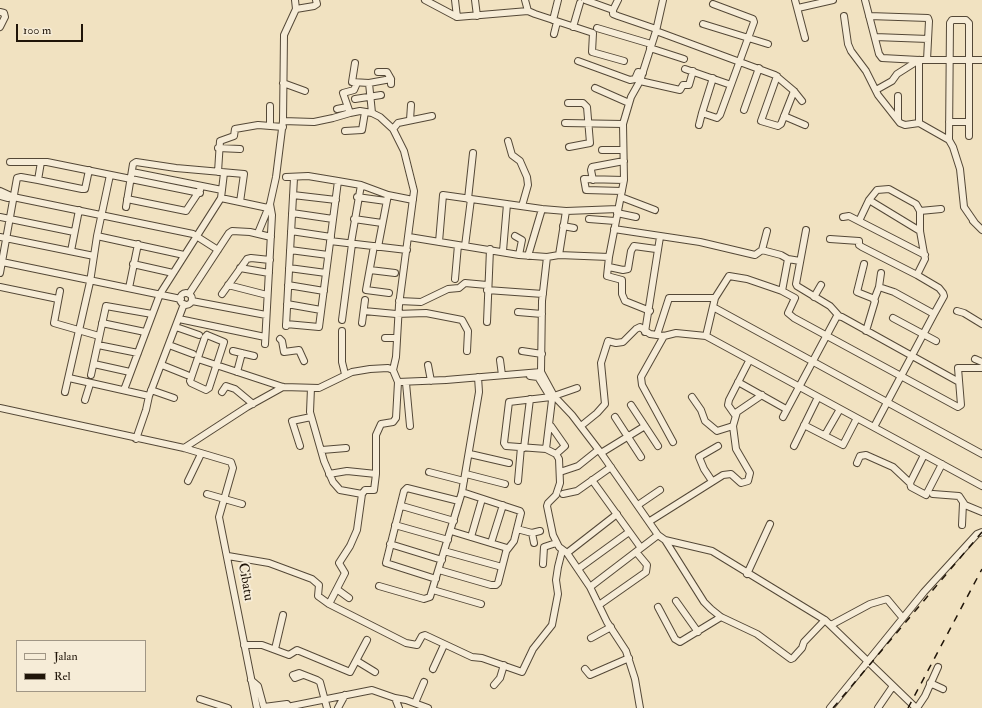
<!DOCTYPE html>
<html>
<head>
<meta charset="utf-8">
<style>
	body { margin:0 }
	#map { position:relative; width:982px; height:708px; overflow:hidden; background:#f1e2c1; font-family:"IM FELL Double Pica",serif }
	canvas { display:block }
	.legend { position:absolute; left:16px; top:640px; width:130px; height:52px; box-sizing:border-box; background:#f6ecd7; border:1px solid #a09685; margin:0; padding:5px 7px; list-style:none; font-size:12px; color:#201509 }
	.legend li { display:flex; align-items:center; gap:8px; height:20px }
	.legend b { width:20px; border:1px solid #a09685 }
	.scale { position:absolute; left:16px; top:24px; width:67px; height:18px; box-sizing:border-box; border:2px solid #201509; border-top:0; padding-left:5px; font-size:12px; line-height:14px; white-space:nowrap; color:#201509; -webkit-text-stroke:3px #f6ecd7; paint-order:stroke }
</style>
</head>
<body>
<div id="map">
<canvas width="982" height="708"></canvas>
<ul class="legend">
<li><b style="height:5px;background:#f6ecd7"></b>Jalan</li>
<li><b style="height:5px;background:#201509"></b>Rel</li>
</ul>
<div class="scale">100 m</div>
</div>
<script>
const g = document.querySelector('canvas').getContext('2d');
g.lineJoin = 'round';
const shape = rows => new Path2D(rows.map(r => 'M' + r).join(''));
function stroke(path, color, width, dash) { g.strokeStyle = color; g.lineWidth = width; g.lineCap = dash ? 'butt' : 'round'; g.setLineDash(dash || []); g.stroke(path); }
function label(font, color, halo, rows, align = 'center') {
  g.font = font + ' "IM FELL Double Pica",serif'; g.lineWidth = 4; g.setLineDash([]); g.textBaseline = 'middle'; g.strokeStyle = halo; g.fillStyle = color; for (const [text, x, y, turn = 0] of rows) {
    g.save(); g.translate(x, y); g.rotate((+turn || 0) * Math.PI / 180); g.textAlign = isNaN(turn) ? turn : align; if (halo) g.strokeText(text, 0, 0); g.fillText(text, 0, 0); g.restore();
  }
}
const minor = shape([
	[425,0,457,17,528,11],
	[455,0,457,17],
	[475,0,477,16],
	[525,0,528,11,535,14,593,33,592,52,624,61],
	[585,0,613,10,613,14,618,16,656,29],
	[795,0,805,38],
	[865,0,879,54,882,58,919,60,982,60],
	[798,8,833,0],
	[296,9,314,6,317,4,316,0],
	[613,10,618,0],
	[0,12,4,13,5,17,0,27],
	[844,16,848,44,851,51,866,71,878,95,900,123,905,125,919,123,949,140,953,147,960,169,964,207,975,223],
	[869,16,928,18,929,21,927,60],
	[553,20,558,0],
	[703,24,768,44],
	[573,27,580,3],
	[597,28,651,44],
	[656,31,775,75,794,91,802,101],
	[554,34,557,22],
	[875,37,928,39],
	[650,48,684,59],
	[919,60,919,123],
	[578,61,630,80,635,79,638,72,643,73],
	[355,63,352,82,369,83,391,79,391,84],
	[685,69,731,85],
	[378,72,387,72,391,79],
	[777,76,761,121,778,126,781,124,794,91],
	[640,81,680,90,683,85,689,85,693,71],
	[283,83,305,91],
	[369,83,372,113],
	[595,88,629,103],
	[876,90,892,81,897,74,919,60],
	[355,99,381,95],
	[568,103,583,103,587,107,590,143,569,147],
	[270,106,270,126],
	[337,109,347,107],
	[744,110,759,68],
	[350,113,343,93,354,90,357,83],
	[702,113,713,78],
	[784,116,805,125],
	[410,120,411,105],
	[898,120,898,96],
	[283,121,314,122,333,118,350,113,360,111,372,113,380,117,393,129,404,151,414,191,399,305,396,357,393,370,398,382,446,380,541,372],
	[949,122,969,122],
	[565,123,623,124],
	[699,125,702,113,717,118,720,115,754,22,753,19,713,4],
	[393,129,398,123,432,116],
	[345,131,362,130,365,112],
	[949,140,950,23,952,20,966,20,969,23,969,136],
	[508,141,512,155,520,161,527,177,528,185,522,206],
	[218,148,240,149],
	[602,150,623,150],
	[10,162,47,162,200,193],
	[132,172,222,190],
	[218,172,220,141,234,136,235,129,258,125,283,127],
	[286,177,308,176,338,181,361,185,388,195,413,200],
	[38,180,41,162],
	[593,180,591,170,592,167,624,161],
	[0,191,13,197],
	[622,191,586,190,584,179,624,180],
	[293,195,336,200],
	[0,196,8,198,13,197,193,234,218,250],
	[357,197,386,201],
	[621,197,655,210],
	[221,198,268,208],
	[127,199,186,211,200,190],
	[468,199,473,153],
	[869,200,920,231],
	[126,207,133,164,136,162,176,168,244,174,240,202],
	[920,211,941,209],
	[292,213,333,219],
	[617,213,636,217],
	[0,217,74,232],
	[843,217,849,216,925,255],
	[354,219,382,223],
	[589,219,615,221],
	[859,221,869,200,877,190,889,189,916,204,920,211,920,231,925,259,917,275],
	[973,221,982,230],
	[563,226,574,228],
	[614,229,700,242,755,255,762,250,781,255,788,259,800,261],
	[806,230,796,284,797,286,830,306,839,316],
	[291,231,331,237],
	[258,233,270,204,276,177,283,121,284,35,296,9,295,0],
	[97,236,184,255],
	[515,236,522,240,519,255],
	[0,237,94,256],
	[409,237,519,255,547,257,559,255,609,257],
	[830,239,859,241,859,245,862,247,917,275,939,288,943,293,944,296,934,314,874,427],
	[330,241,407,250],
	[439,242,443,195,542,209,566,211,618,209],
	[351,243,361,185],
	[374,246,366,290,389,293],
	[465,246,471,199],
	[378,247,388,195],
	[290,250,328,255],
	[762,250,767,231],
	[71,251,79,210],
	[503,251,507,204],
	[559,255,566,211],
	[528,256,542,209],
	[547,257,542,301,541,372,554,396,572,415,601,453,658,535,665,540,712,551,825,620,916,708],
	[788,259,782,291,795,298,788,313,794,318,958,407,961,405,958,368,982,368],
	[2,262,181,299],
	[133,264,173,273],
	[864,264,857,292,872,298,875,301,866,331],
	[609,267,623,270,628,269,631,251,634,246,656,249],
	[240,268,269,273],
	[289,268,326,273],
	[370,270,395,273],
	[0,273,17,178,21,177,38,180,82,189,85,189,89,170],
	[455,279,458,245],
	[228,285,267,295],
	[288,285,324,291],
	[0,287,58,299],
	[879,287,881,273],
	[129,288,138,244],
	[487,290,543,294],
	[60,291,54,323,99,336],
	[782,291,747,279,729,276,715,298,706,336,982,486],
	'180 299a6 6 0 1 1 12 0a6 6 0 1 1-12 0Z',
	[189,294,229,233,232,231,250,232,271,237],
	[222,294,247,259,251,258,270,260],
	[814,297,821,285],
	[874,300,879,287,894,292,934,314],
	[192,301,266,315],
	[399,301,421,302,448,289,459,288,465,283,487,285],
	[287,304,321,310],
	[713,307,982,454],
	[364,311,396,314,426,313,462,320,468,331,467,351],
	[650,311,625,301,622,294,622,280,607,276,609,257,624,180,623,124,631,97,640,81,656,31,663,0],
	[957,311,964,313,982,324],
	[518,312,542,314],
	[893,318,936,341],
	[179,319,265,337],
	[342,320,352,244],
	[487,322,490,249],
	[102,323,145,332],
	[362,323,365,300],
	[286,324,319,327,338,181],
	[286,326,294,178],
	[176,327,199,335],
	[342,331,342,362,345,374],
	[645,332,660,237],
	[207,335,224,342,209,388,206,390,191,383,190,381,205,337,207,335],
	[657,335,669,298,715,298],
	[664,336,641,377,642,385,673,442],
	[385,338,397,338],
	[280,339,282,341,284,352,299,350,304,361],
	[265,344,272,215,270,204],
	[98,345,138,353],
	[169,345,193,354],
	[233,351,254,356],
	[522,351,542,354],
	[198,359,283,387,319,388,352,372,370,369,388,368,393,370],
	[975,359,982,362],
	[500,360,502,375],
	[94,364,130,372],
	[162,365,187,375],
	[428,365,431,381],
	[237,372,242,353],
	[91,375,106,306,152,314],
	[530,376,538,377,552,400,546,449],
	[69,378,149,396],
	[738,382,786,409],
	[406,383,410,426],
	[311,388,310,412,324,461,333,482,340,490,362,494,365,490,374,490,376,474,376,435,381,424,393,422,396,418,398,382],
	[577,388,551,397,509,402,504,443,506,446,546,449,556,454,559,459,560,483,556,495,548,503,547,506,553,535,559,547,567,553,590,587,607,622,626,651,635,679,640,708],
	[124,390,160,294,221,198,224,173],
	[151,390,174,398],
	[65,392,90,282,97,236,110,175],
	[222,392,226,386,235,389,253,404],
	[692,397,701,410,705,421,717,431,733,426],
	[85,400,90,384],
	[631,405,658,446],
	[0,408,184,448,231,462,233,468,219,517,257,708],
	[735,415,728,405,729,400,749,361],
	[615,417,641,457],
	[783,417,837,316,842,317,959,382],
	[549,425,551,426,565,446,556,454],
	[804,425,843,445,857,418],
	[581,426,597,413,605,404,601,363,608,341,616,343,623,342,636,329,640,327,650,334,664,336,676,333,706,336],
	[825,435,840,409],
	[136,439,146,410,149,396,184,304],
	[300,446,292,421,311,417],
	[794,446,818,397],
	[184,448,247,407,283,387],
	[524,448,530,399],
	[322,450,346,448],
	[601,453,645,426],
	[470,454,509,463],
	[857,463,860,456,866,455,893,467,910,483,911,487,926,495,942,464],
	[429,472,464,481],
	[560,472,578,466,598,450],
	[329,474,347,471,376,474],
	[466,474,505,484],
	[592,480,641,548],
	[188,481,201,454],
	[518,481,521,447],
	[712,481,704,469,699,457,718,446],
	[910,483,924,455],
	[462,492,520,511,521,513,514,541,507,550],
	[207,494,242,504],
	[563,494,577,491,611,467],
	[933,494,959,496,965,505,982,512],
	[638,505,660,490],
	[402,506,454,521],
	[650,521,723,475,731,474,741,483,748,481,750,473,736,449,733,426,737,412,762,395],
	[395,525,448,540],
	[962,525,963,503],
	[517,529,532,533,540,531],
	[532,533,534,543],
	[471,537,482,499],
	[665,540,704,602,711,609,721,617,757,634,791,659,793,658,802,648,804,642,825,620],
	[491,543,503,505],
	[390,544,442,560],
	[444,551,502,567],
	[567,553,617,514],
	[228,556,269,563,312,579,319,585,318,596,329,604,406,643,417,645,422,636,425,635,472,657,482,658,522,672,533,649,552,625,558,594,556,580,558,567,562,551],
	[543,564,544,547,556,543],
	[578,569,629,532],
	[439,570,491,585,496,585,498,583,507,548,451,531],
	[747,574,770,524],
	[436,579,386,563,404,491,407,488,459,501],
	[379,586,424,599,430,597,462,492,479,392,478,377],
	[590,587,658,535],
	[338,590,349,598],
	[433,590,481,604],
	[676,601,698,632],
	[329,604,345,573,339,563,350,546,357,530,362,494],
	[599,605,646,572,647,565,637,553],
	[658,607,675,639,680,642,721,617],
	[831,625,870,604,887,599,902,617],
	[591,638,611,627],
	[244,645,262,645,289,655,297,650,350,672,367,640],
	[275,649,283,615],
	[357,661,375,672],
	[433,669,444,645],
	[585,669,590,675,629,658],
	[303,675,295,678,293,675,299,673,317,680,320,682,327,708],
	[251,680,258,686,264,708],
	[930,683,943,689],
	[494,685,500,678,504,665],
	[395,698,406,700,428,708],
	[200,699,228,708],
	[415,703,424,682],
	[264,707,287,704],
	[282,708,372,690,395,698,399,708],
	[338,708,345,695],
	[830,708,924,592,977,534,982,532],
	[878,708,893,686],
	[917,708,925,696,938,667]
]);
stroke(minor, '#544837', 8);
stroke(minor, '#f6ecd7', 6);
stroke(shape([
	[833,708,982,532],
	[908,708,982,569]
]), '#201509', 1.5, [7, 7]);
label('14px', '#201509', '#f6ecd7', [
	["Cibatu",245,582,80]
]);
</script>
</body>
</html>
